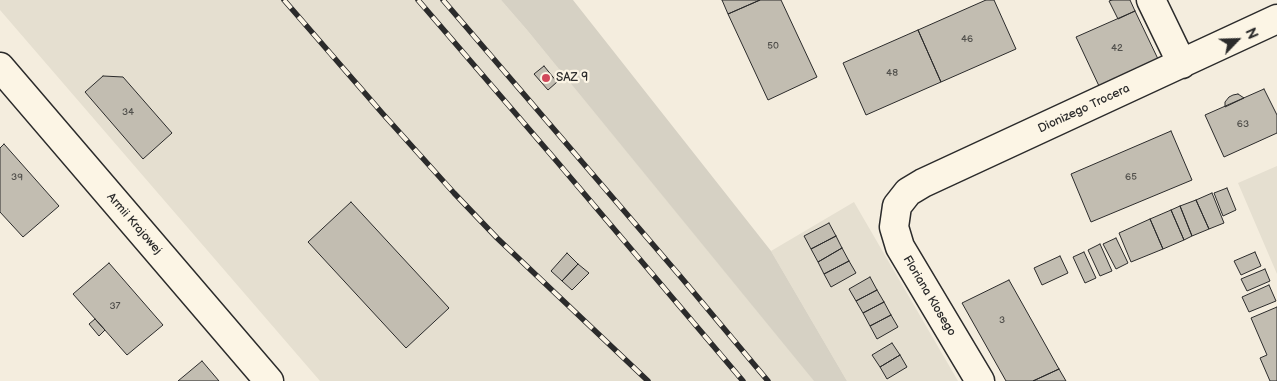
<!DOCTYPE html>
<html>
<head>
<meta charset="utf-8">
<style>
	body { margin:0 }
	#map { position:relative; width:1277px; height:381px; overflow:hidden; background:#f4edde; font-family:"Balsamiq Sans",sans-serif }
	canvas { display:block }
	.north { position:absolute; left:1212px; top:15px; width:50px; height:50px; -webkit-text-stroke:4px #fcf5e5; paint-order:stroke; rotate:66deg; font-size:14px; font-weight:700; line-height:20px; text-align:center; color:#2b2b2b }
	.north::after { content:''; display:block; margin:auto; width:18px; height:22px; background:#2b2b2b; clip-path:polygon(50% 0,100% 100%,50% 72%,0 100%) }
</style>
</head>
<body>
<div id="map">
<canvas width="1277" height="381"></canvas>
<div class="north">N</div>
</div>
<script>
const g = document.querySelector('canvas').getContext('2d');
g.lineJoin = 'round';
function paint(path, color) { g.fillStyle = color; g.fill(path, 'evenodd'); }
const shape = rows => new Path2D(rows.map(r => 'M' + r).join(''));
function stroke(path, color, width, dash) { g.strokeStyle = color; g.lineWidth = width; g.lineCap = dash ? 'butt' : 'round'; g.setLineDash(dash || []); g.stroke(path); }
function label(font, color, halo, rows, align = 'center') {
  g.font = font + ' "Balsamiq Sans",sans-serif'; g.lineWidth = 4.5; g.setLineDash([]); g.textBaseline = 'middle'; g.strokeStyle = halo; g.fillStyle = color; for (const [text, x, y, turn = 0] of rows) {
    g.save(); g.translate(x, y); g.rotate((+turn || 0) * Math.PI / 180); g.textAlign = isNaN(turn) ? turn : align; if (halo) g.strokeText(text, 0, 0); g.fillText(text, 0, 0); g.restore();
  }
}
paint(shape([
	[0,0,501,0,527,30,815,381,320,381,0,10],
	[1277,166,1277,274,1238,183],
	[854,202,958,381,847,381,771,251]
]), '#e5dfd0');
paint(shape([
	[501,0,573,0,771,251,847,381,814,381,527,30]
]), '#d6d1c4');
const building = shape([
	[722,0,760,0,728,14,722,0],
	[760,0,781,0,817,77,768,100,728,14,760,0],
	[986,0,994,0,1016,49,941,82,918,30,986,0],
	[1112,0,1130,0,1135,11,1118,19,1109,1,1112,0],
	[1135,11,1158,59,1099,86,1076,37,1135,11],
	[918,30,941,82,866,115,843,63,918,30],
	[544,66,557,82,548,90,534,74,544,66],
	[103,76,123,77,172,133,143,159,85,92,103,76],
	[1264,89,1277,115,1277,133,1224,157,1205,115,1264,89],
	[1238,94,1244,98,1225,107,1225,102,1229,97,1233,95,1238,94],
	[1171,131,1192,180,1091,222,1071,174,1171,131],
	[4,144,59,206,23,237,0,212,0,148,4,144],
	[1227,188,1236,210,1223,216,1214,193,1227,188],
	[1212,193,1224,223,1209,229,1196,200,1212,193],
	[1196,200,1209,229,1192,236,1180,206,1196,200],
	[351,202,449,308,406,348,308,242,351,202],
	[1180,206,1192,236,1184,240,1171,210,1180,206],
	[1171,210,1184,240,1163,249,1150,219,1171,210],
	[1150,219,1163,249,1131,262,1119,233,1150,219],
	[829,223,836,236,811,249,804,236,829,223],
	[836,236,842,248,818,262,811,249,836,236],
	[1116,238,1128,263,1116,269,1103,244,1116,238],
	[1100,244,1112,271,1100,276,1088,250,1100,244],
	[842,248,849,261,824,274,818,262,842,248],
	[1084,252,1096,278,1085,283,1073,257,1084,252],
	[1255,252,1261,266,1241,275,1234,261,1255,252],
	[567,253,578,264,562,281,551,271,567,253],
	[1060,256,1068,273,1042,285,1034,268,1060,256],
	[849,261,856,273,831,287,824,274,849,261],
	[109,263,163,325,127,355,73,294,109,263],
	[578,264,589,273,572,290,562,281,578,264],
	[1265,269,1270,281,1247,291,1241,279,1265,269],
	[870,277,877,290,856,301,849,289,870,277],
	[1009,280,1059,369,1033,381,1006,381,962,303,1009,280],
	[1269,285,1276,301,1249,312,1242,297,1269,285],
	[877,290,884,302,863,313,856,301,877,290],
	[884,302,891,315,870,326,863,313,884,302],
	[1277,307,1277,381,1270,381,1260,358,1267,355,1251,318,1277,307],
	[891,315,898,327,877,339,870,326,891,315],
	[95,319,105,330,99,336,89,324,95,319],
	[892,343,900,355,880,367,872,355,892,343],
	[900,355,907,367,887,379,880,367,900,355],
	[202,361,219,381,178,381,202,361],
	[1059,369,1066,381,1033,381,1059,369]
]);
paint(building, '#c2bdb1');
stroke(building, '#2b2b2b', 1);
const minor = shape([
	[1151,0,1182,64],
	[0,67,269,381],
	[980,381,900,247,894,227,897,206,908,192,923,183,1277,19]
]);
stroke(minor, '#2b2b2b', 31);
stroke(minor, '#fcf5e5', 28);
const rail = shape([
	[284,0,383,114,454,193,497,238,648,381],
	[418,0,559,164,743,381],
	[443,0,680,276,768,381]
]);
stroke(rail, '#2b2b2b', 5.5);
stroke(rail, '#fcf5e5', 4, [11]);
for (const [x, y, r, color] of [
	[546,78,5,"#d1495b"]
]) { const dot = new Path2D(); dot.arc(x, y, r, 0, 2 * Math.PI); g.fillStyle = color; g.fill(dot); stroke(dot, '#fcf5e5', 2); }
label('10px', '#51504c', null, [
	["46",967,39],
	["50",773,46],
	["42",1117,48],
	["48",892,73],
	["34",128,112],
	["63",1243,124],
	["39",17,177],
	["65",1131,177],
	["37",115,306],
	["3",1002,320]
]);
label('12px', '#2b2b2b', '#fcf5e5', [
	["SAZ 9",556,78]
], 'left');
label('12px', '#2b2b2b', '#fcf5e5', [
	["Dionizego Trocera",1084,109,-25],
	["Armii Krajowej",134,224,49],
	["Floriana Klosego",929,296,59]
]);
</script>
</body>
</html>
